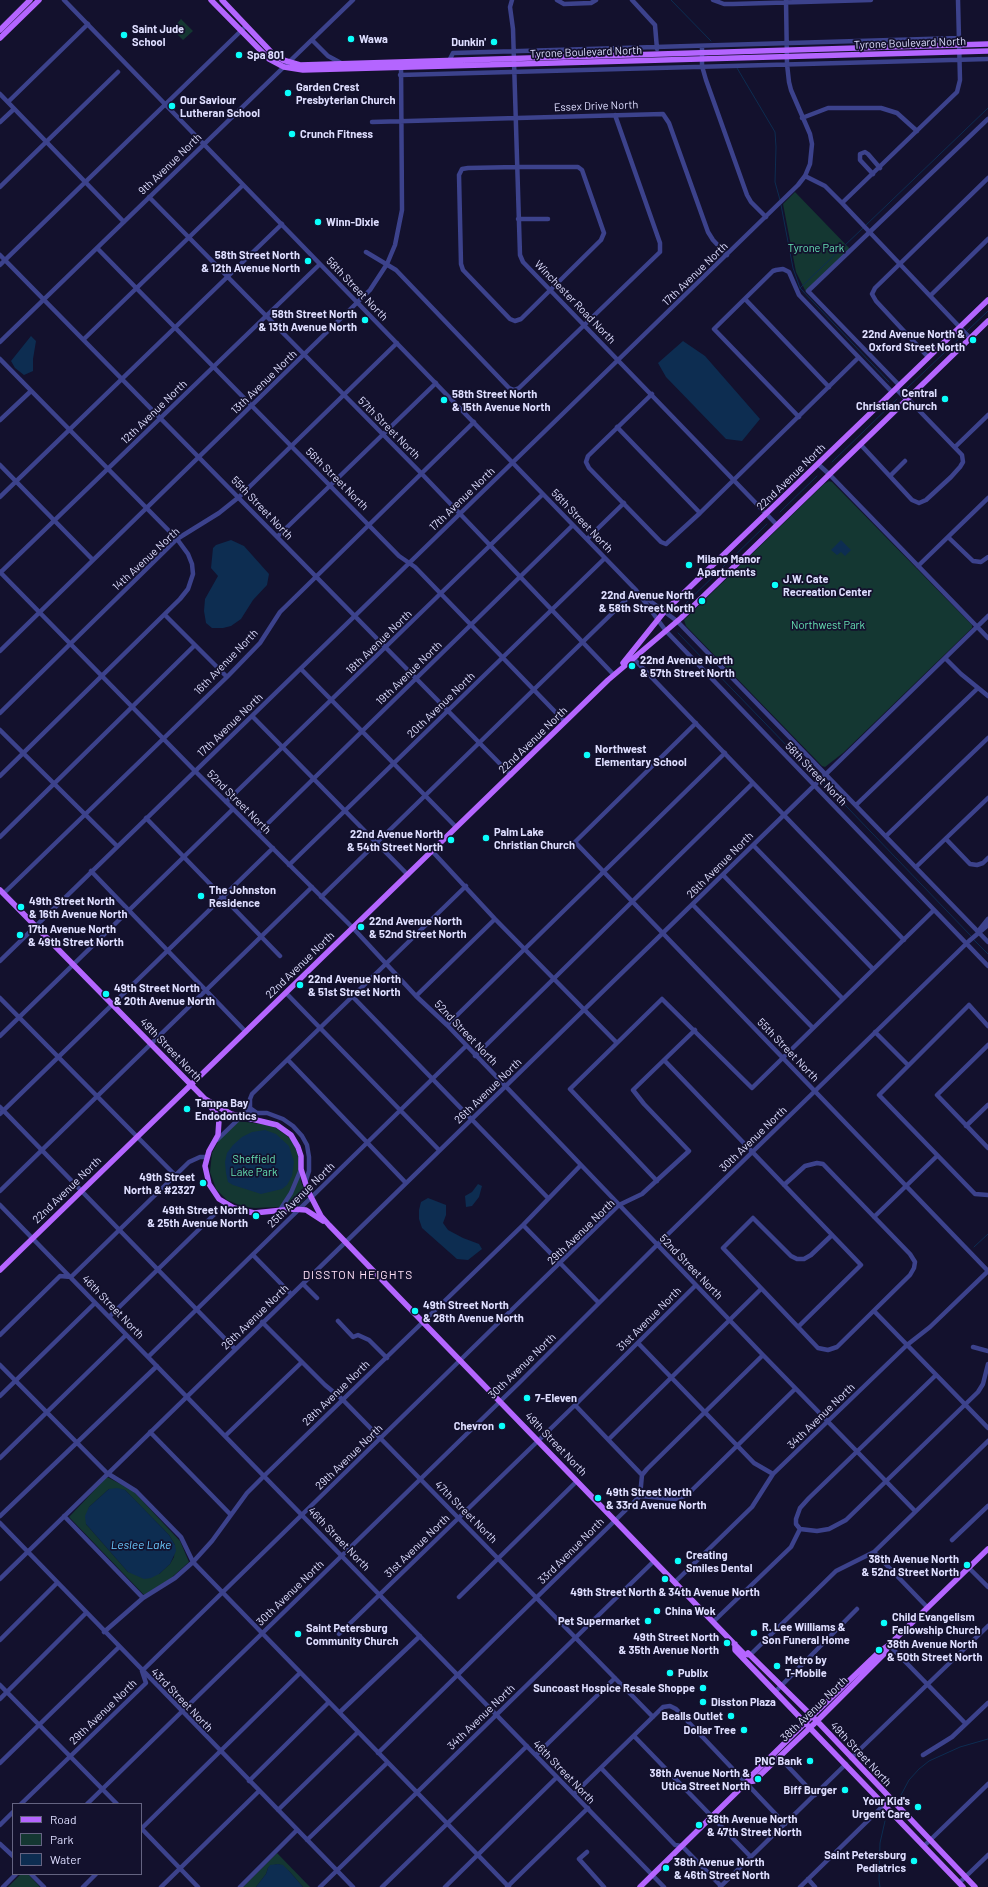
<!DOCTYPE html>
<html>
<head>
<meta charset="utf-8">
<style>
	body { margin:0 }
	#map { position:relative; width:988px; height:1887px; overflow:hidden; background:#13112d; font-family:Barlow,sans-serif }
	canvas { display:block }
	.legend { position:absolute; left:12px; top:1803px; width:130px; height:72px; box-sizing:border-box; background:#13112d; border:1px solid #646381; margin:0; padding:5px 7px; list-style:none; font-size:12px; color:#dedeff }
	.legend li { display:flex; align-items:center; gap:8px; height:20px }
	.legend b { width:20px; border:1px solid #646381 }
</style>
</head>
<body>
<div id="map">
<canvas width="988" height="1887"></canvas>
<ul class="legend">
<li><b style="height:5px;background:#b465ff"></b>Road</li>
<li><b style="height:11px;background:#143732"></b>Park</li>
<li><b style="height:11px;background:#0d2d51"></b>Water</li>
</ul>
</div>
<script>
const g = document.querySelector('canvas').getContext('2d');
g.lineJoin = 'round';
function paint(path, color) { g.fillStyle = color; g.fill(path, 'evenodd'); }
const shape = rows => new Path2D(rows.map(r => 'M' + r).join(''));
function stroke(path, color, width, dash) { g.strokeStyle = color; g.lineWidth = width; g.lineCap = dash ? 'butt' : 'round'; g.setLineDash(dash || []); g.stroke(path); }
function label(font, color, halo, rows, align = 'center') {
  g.font = font + ' Barlow,sans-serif'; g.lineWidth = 3.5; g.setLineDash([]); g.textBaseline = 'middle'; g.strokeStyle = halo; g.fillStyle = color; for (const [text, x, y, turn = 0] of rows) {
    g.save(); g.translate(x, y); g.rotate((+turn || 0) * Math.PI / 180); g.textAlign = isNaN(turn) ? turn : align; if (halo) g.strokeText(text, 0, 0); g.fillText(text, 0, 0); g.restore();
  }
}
paint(shape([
	[181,19,193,31,183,40,172,29],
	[795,192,850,249,806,292,796,272,783,204],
	[829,481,832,482,972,625,972,628,843,753,825,767,822,766,686,626,684,620,824,484],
	[239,1121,267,1125,276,1128,291,1139,298,1153,301,1182,307,1197,298,1206,255,1208,244,1207,227,1200,216,1189,210,1172,212,1153,219,1140],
	[107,1477,130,1489,135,1493,180,1541,189,1562,170,1579,144,1595,69,1517],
	[109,1489,125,1490,169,1535,175,1545,174,1557,170,1564,159,1574,128,1572,86,1524,89,1507],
	[277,1853,310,1887,303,1887,290,1872,283,1866,278,1864,270,1866,268,1868,266,1874,256,1887,243,1887],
	[21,1874,28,1874,40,1887,8,1887]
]), '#143732');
paint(shape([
	[31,336,36,341,33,359,33,371,24,375,15,368,11,361],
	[683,341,705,356,760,419,742,441,726,439,666,377,658,363],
	[231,540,244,546,269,574,267,585,253,600,241,619,231,626,223,628,212,628,206,623,204,611,205,599,218,576,211,568,213,548,216,545],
	[841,540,851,550,845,556,841,552,837,555,831,550],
	[265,1130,276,1134,289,1146,294,1162,292,1176,287,1185,282,1189,261,1194,233,1185,228,1182,226,1173,225,1162,227,1153,233,1145,242,1137,252,1132],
	[478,1184,482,1186,479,1197,472,1206,466,1207,465,1196,472,1192],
	[428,1198,446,1205,446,1215,443,1223,448,1230,463,1238,479,1244,482,1249,468,1260,457,1259,422,1228,419,1219,419,1210,421,1202],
	[117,1488,125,1490,132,1497,169,1535,175,1545,176,1551,170,1564,159,1574,151,1578,144,1579,128,1572,86,1524,85,1516,89,1507,109,1489],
	[278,1864,283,1865,290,1872,303,1887,256,1887,266,1874,268,1868,270,1865]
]), '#0d2d51');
stroke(shape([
	[671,0,711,41],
	[737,68,775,132,776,147,775,182,780,200],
	[781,205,793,268,800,288,889,382],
	[865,226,988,108],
	[800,288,863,228],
	[967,331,988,311],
	[907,388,963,335],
	[832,462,897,399],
	[780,512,817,476],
	[679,610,767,524],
	[678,633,819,779],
	[822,781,971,936],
	[974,940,988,954],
	[974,1247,988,1234],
	[901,1795,909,1780,919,1769,929,1761,960,1747,988,1739],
	[880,1887,879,1880,880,1843,885,1821]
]), '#0d2d51', 1);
stroke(shape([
	[64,0,605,558,636,590,666,631,988,966],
	[512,0,510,7,513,29,520,255,523,262,777,525],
	[557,0,564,4,591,3,596,0],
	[632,0,655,25,657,49],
	[713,0,724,4,733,4,871,0],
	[312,40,328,56,341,63],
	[702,46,702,66,706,80,747,195,751,202,766,217],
	[449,61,453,53,959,38],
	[400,75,988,59],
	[0,94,124,222],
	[8,102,88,24],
	[802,118,828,108,881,108,897,113,917,131],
	[0,122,14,109],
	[372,122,663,114,669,123,708,232,713,240,727,255],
	[517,167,578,167,582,170,604,233,601,240,521,319,515,321,510,319,463,270,461,264,459,175,462,169,468,168,517,167],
	[873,174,860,160,860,154,865,152,868,154,880,168],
	[805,176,825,186,842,203,970,338],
	[0,187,118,72],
	[149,197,421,473,614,675],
	[842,203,957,92,960,80,958,0],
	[518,219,548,219],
	[97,248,399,556,415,567,565,722],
	[366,252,396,270,509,388,514,390,519,388,660,252,660,243,615,115],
	[0,255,511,775],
	[0,265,246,26],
	[931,295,988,239],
	[745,299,829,387],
	[84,339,243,185],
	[0,342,353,0],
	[928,357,876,301,872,294,875,288,988,178],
	[0,359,177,539,188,554,192,564,193,574,188,589,180,599,0,776],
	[899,385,808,291,988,119],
	[896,389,907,400],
	[652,394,588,456,586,462,589,468,661,542,666,544,700,513,858,358],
	[799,417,714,329,773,271,776,270,783,269,789,272,799,295,892,392],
	[0,420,31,391],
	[617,427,700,513],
	[861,445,912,500,919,503,926,500,951,477,960,467,963,462,962,455,908,399],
	[955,447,988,415],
	[818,464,830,475],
	[0,465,93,560],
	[830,475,988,638],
	[890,476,905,461],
	[0,497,282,224],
	[278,536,436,383],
	[948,537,973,561,981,562,988,557],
	[587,539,624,503],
	[918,566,988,498],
	[0,572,195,771,353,928,416,996,447,1025,763,1355,915,1511],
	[0,573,320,264],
	[642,595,677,621,988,942],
	[165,615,227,677],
	[0,651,370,290,387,264,395,245,402,210,401,64],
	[633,658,904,940],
	[945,658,961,674,988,696],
	[301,669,456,827],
	[0,713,177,539,219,513,239,497,397,343],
	[252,716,408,875],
	[696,723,575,842,988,1271],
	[0,730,117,846],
	[226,802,543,494],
	[856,805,978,688],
	[146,818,280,956],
	[258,833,573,525],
	[886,836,988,738],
	[0,837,195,645],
	[946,839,970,864,977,865,983,863,988,858],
	[753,845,873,969],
	[432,851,495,919,617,1043],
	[289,865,605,558],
	[916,867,988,798],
	[91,871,246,1032],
	[723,875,843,999],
	[4,893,227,677,260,643,280,612,474,422],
	[321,897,636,590],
	[693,905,813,1028],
	[980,929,988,919],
	[0,961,798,185,805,176,810,164,812,144,810,134,791,90,789,82,787,64,786,0],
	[286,993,439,1150],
	[352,996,548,1198],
	[416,996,495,919],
	[0,998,175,1175],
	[447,1025,725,753],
	[988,1026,969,1005,879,1095,975,1194,988,1195],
	[875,1032,908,1065],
	[0,1036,233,809],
	[988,1045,937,1095,988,1148],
	[475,1056,753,783],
	[288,1060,406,1183],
	[664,1060,861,1265,798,1327],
	[0,1107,235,1349],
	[250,1108,257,1113,267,1113,283,1119,293,1126,302,1136,307,1145,309,1157,309,1171,305,1183],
	[0,1114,273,848],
	[250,1120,250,1099,252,1094,466,886],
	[966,1126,988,1105],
	[217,1140,250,1108],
	[657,1181,570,1089,617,1043,662,999,752,1088,934,910],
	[784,1185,805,1166,817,1163,823,1164,910,1254,915,1262,914,1268,910,1275,837,1347,828,1350,818,1348,723,1248,753,1218,791,1256,797,1259,804,1259,811,1255,832,1235],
	[0,1191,312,887],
	[0,1205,664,1887],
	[280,1210,291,1193,301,1169],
	[874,1217,937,1156],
	[523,1225,599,1303],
	[253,1255,291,1294],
	[303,1284,317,1298],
	[874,1311,988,1428],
	[109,1317,225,1204],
	[338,1321,353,1337,358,1335,369,1340,387,1358],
	[262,1322,325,1385,342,1399,653,1717],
	[0,1335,60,1276,71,1277,189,1162,200,1157,207,1157],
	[638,1343,754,1463,773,1474],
	[973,1347,988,1351],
	[148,1357,466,1046],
	[0,1365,107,1473,136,1491,181,1537,193,1562,509,1887],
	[0,1396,95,1303],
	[575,1405,642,1475],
	[150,1432,230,1514],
	[225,1436,302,1362],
	[609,1439,761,1289],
	[0,1458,126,1335],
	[640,1496,675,1499,687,1495,795,1389],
	[0,1516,157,1366],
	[64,1516,143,1598],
	[0,1523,353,1887],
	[800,1529,817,1531,829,1529,846,1520,978,1392,983,1384,988,1364],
	[952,1540,988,1506],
	[874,1552,927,1607],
	[969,1568,988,1587],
	[0,1579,988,616],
	[675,1582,752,1507,773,1474,907,1345,930,1327,988,1271],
	[459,1597,577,1481],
	[713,1622,791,1547,800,1529,796,1524,796,1519,800,1508,809,1498,936,1375],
	[104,1632,143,1598,175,1578,193,1562,212,1541,247,1493,264,1476,523,1225,580,1166],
	[339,1634,575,1405,696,1285],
	[0,1640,57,1583],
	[889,1645,966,1724],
	[750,1655,836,1571,874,1552,988,1441],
	[0,1685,117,1804],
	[776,1691,857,1609],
	[0,1699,86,1613],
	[340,1712,420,1636],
	[634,1736,751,1857],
	[378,1753,640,1496,642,1475,647,1469,763,1355],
	[536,1755,615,1678],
	[923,1755,952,1737,988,1703],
	[779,1757,815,1795],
	[851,1758,988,1626],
	[0,1763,119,1647],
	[601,1768,675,1845,682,1846,721,1886],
	[249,1781,329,1702],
	[574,1794,663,1707,670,1706,676,1709,785,1824],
	[21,1804,146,1683,142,1671,619,1205,642,1194,689,1151,644,1104,633,1090,695,1030],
	[87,1804,520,1382,664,1238,969,941,988,925],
	[278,1810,358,1732],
	[0,1825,13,1812],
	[141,1828,198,1887],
	[141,1829,300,1673],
	[307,1840,387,1763],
	[0,1844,13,1856],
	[924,1846,988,1784],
	[587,1852,579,1859,604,1887],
	[31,1874,44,1887],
	[808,1879,815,1887],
	[959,1883,988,1855],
	[3,1887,16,1874],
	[83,1887,96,1874],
	[161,1887,259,1791],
	[240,1887,297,1830],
	[320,1887,654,1561],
	[382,1887,527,1746],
	[445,1887,557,1777],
	[507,1887,588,1808],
	[720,1887,846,1764],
	[800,1887,890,1799]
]), '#3c428c', 4.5);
stroke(shape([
	[211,0,269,59,284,67,303,70,988,51],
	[222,0,273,54,283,60,300,65,988,44],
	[0,30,30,0],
	[0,38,39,0],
	[623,663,664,612,988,300],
	[0,890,205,1099,216,1114,219,1120,218,1135,209,1151,205,1166,209,1184,219,1199,234,1208,254,1213,293,1209,306,1210,323,1221],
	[205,1099,231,1114,277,1125,291,1135,298,1147,301,1156,301,1169,308,1191,321,1216,329,1225,744,1654,750,1655],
	[0,1270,608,680,681,618,988,321],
	[735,1644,735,1650,963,1887],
	[748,1653,817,1721,975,1887],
	[747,1782,754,1781,817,1721,884,1654,888,1647],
	[640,1887,747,1782,750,1777,806,1722,880,1651,889,1645,988,1549]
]), '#b465ff', 5.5);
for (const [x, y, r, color] of [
	[124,35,4,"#0afffc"],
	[351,39,4,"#0afffc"],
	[494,42,4,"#0afffc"],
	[239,55,4,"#0afffc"],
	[288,93,4,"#0afffc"],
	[172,106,4,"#0afffc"],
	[292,134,4,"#0afffc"],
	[318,222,4,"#0afffc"],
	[308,261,4,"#0afffc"],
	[365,320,4,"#0afffc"],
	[973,340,4,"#0afffc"],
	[945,399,4,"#0afffc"],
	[444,400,4,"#0afffc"],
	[689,565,4,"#0afffc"],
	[775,585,4,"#0afffc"],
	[702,601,4,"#0afffc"],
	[632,666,4,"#0afffc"],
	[587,755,4,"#0afffc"],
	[486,838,4,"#0afffc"],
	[451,840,4,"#0afffc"],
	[201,896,4,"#0afffc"],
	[21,907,4,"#0afffc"],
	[361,927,4,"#0afffc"],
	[20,935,4,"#0afffc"],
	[300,985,4,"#0afffc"],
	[106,994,4,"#0afffc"],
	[187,1109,4,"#0afffc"],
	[203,1183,4,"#0afffc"],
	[256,1216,4,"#0afffc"],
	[415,1311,4,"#0afffc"],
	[527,1398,4,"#0afffc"],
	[502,1426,4,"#0afffc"],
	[598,1498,4,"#0afffc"],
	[678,1561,4,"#0afffc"],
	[967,1565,4,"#0afffc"],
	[665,1579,4,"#0afffc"],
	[657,1611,4,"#0afffc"],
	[648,1621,4,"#0afffc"],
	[884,1623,4,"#0afffc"],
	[754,1633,4,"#0afffc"],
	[298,1634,4,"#0afffc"],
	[727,1643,4,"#0afffc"],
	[879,1650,4,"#0afffc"],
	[777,1666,4,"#0afffc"],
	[670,1673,4,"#0afffc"],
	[703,1688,4,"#0afffc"],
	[703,1702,4,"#0afffc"],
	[731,1716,4,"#0afffc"],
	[744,1730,4,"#0afffc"],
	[810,1761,4,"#0afffc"],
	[758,1779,4,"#0afffc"],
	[845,1790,4,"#0afffc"],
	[918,1807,4,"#0afffc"],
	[699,1825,4,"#0afffc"],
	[914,1861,4,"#0afffc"],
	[666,1868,4,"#0afffc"]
]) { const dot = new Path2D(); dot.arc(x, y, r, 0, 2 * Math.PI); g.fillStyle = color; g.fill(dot); stroke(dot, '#13112d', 1.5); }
label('bold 11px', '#dedeff', '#13112d', [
	["Saint Jude",132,29],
	["School",132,42],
	["Wawa",359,39],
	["Dunkin'",486,42,"right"],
	["Spa 801",247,55],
	["Garden Crest",296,87],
	["Presbyterian Church",296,100],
	["Our Saviour",180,100],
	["Lutheran School",180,113],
	["Crunch Fitness",300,134],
	["Winn-Dixie",326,222],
	["58th Street North",300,255,"right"],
	["& 12th Avenue North",300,268,"right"],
	["58th Street North",357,314,"right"],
	["& 13th Avenue North",357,327,"right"],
	["22nd Avenue North &",965,334,"right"],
	["Oxford Street North",965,347,"right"],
	["Central",937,393,"right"],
	["Christian Church",937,406,"right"],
	["58th Street North",452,394],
	["& 15th Avenue North",452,407],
	["Milano Manor",697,559],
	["Apartments",697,572],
	["J.W. Cate",783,579],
	["Recreation Center",783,592],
	["22nd Avenue North",694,595,"right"],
	["& 58th Street North",694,608,"right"],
	["22nd Avenue North",640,660],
	["& 57th Street North",640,673],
	["Northwest",595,749],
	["Elementary School",595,762],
	["Palm Lake",494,832],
	["Christian Church",494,845],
	["22nd Avenue North",443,834,"right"],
	["& 54th Street North",443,847,"right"],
	["The Johnston",209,890],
	["Residence",209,903],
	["49th Street North",29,901],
	["& 16th Avenue North",29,914],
	["22nd Avenue North",369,921],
	["& 52nd Street North",369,934],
	["17th Avenue North",28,929],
	["& 49th Street North",28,942],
	["22nd Avenue North",308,979],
	["& 51st Street North",308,992],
	["49th Street North",114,988],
	["& 20th Avenue North",114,1001],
	["Tampa Bay",195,1103],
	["Endodontics",195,1116],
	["49th Street",195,1177,"right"],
	["North & #2327",195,1190,"right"],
	["49th Street North",248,1210,"right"],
	["& 25th Avenue North",248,1223,"right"],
	["49th Street North",423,1305],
	["& 28th Avenue North",423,1318],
	["7-Eleven",535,1398],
	["Chevron",494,1426,"right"],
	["49th Street North",606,1492],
	["& 33rd Avenue North",606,1505],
	["Creating",686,1555],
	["Smiles Dental",686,1568],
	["38th Avenue North",959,1559,"right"],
	["& 52nd Street North",959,1572,"right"],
	["49th Street North & 34th Avenue North",665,1592,"center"],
	["China Wok",665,1611],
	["Child Evangelism",892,1617],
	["Fellowship Church",892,1630],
	["Pet Supermarket",640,1621,"right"],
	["R. Lee Williams &",762,1627],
	["Son Funeral Home",762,1640],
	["Saint Petersburg",306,1628],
	["Community Church",306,1641],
	["49th Street North",719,1637,"right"],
	["& 35th Avenue North",719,1650,"right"],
	["38th Avenue North",887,1644],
	["& 50th Street North",887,1657],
	["Metro by",785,1660],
	["T-Mobile",785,1673],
	["Publix",678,1673],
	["Suncoast Hospice Resale Shoppe",695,1688,"right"],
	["Disston Plaza",711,1702],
	["Bealls Outlet",723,1716,"right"],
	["Dollar Tree",736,1730,"right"],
	["PNC Bank",802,1761,"right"],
	["38th Avenue North &",750,1773,"right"],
	["Utica Street North",750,1786,"right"],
	["Biff Burger",837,1790,"right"],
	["Your Kid's",910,1801,"right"],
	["Urgent Care",910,1814,"right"],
	["38th Avenue North",707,1819],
	["& 47th Street North",707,1832],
	["Saint Petersburg",906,1855,"right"],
	["Pediatrics",906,1868,"right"],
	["38th Avenue North",674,1862],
	["& 46th Street North",674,1875]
], 'left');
label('11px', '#dedeff', '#13112d', [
	["Tyrone Boulevard North",910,43,-2],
	["Tyrone Boulevard North",586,52,-2],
	["Essex Drive North",596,106,-2],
	["9th Avenue North",170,164,-44],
	["17th Avenue North",695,274,-44],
	["58th Street North",357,289,46],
	["Winchester Road North",575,302,46],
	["13th Avenue North",264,382,-44],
	["12th Avenue North",154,412,-44],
	["57th Street North",389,428,45],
	["22nd Avenue North",791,477,-44],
	["56th Street North",337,479,45],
	["17th Avenue North",462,499,-44],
	["55th Street North",262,508,46],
	["58th Street North",582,521,46],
	["14th Avenue North",146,559,-43],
	["18th Avenue North",379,642,-44],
	["16th Avenue North",226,662,-46],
	["19th Avenue North",409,673,-44],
	["20th Avenue North",441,705,-44],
	["17th Avenue North",230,725,-44],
	["22nd Avenue North",533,740,-44],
	["58th Street North",816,774,46],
	["52nd Street North",239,802,45],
	["26th Avenue North",720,865,-45],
	["22nd Avenue North",300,965,-44],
	["52nd Street North",466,1033,46],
	["49th Street North",171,1050,46],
	["55th Street North",788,1050,46],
	["26th Avenue North",488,1091,-44],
	["30th Avenue North",753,1139,-44],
	["22nd Avenue North",67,1190,-44],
	["25th Avenue North",301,1195,-44],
	["29th Avenue North",581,1232,-44],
	["52nd Street North",691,1267,46],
	["46th Street North",113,1307,46],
	["26th Avenue North",255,1317,-44],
	["31st Avenue North",649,1319,-45],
	["30th Avenue North",522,1366,-44],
	["28th Avenue North",336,1393,-44],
	["34th Avenue North",821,1416,-44],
	["49th Street North",556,1444,46],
	["29th Avenue North",349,1457,-44],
	["47th Street North",466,1512,45],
	["46th Street North",339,1539,46],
	["31st Avenue North",417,1546,-44],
	["33rd Avenue North",571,1551,-45],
	["30th Avenue North",290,1593,-44],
	["43rd Street North",182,1700,46],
	["38th Avenue North",814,1709,-44],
	["29th Avenue North",103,1712,-44],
	["34th Avenue North",481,1717,-44],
	["49th Street North",861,1754,47],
	["46th Street North",564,1772,46]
]);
label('11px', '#66e3b5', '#13112d', [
	["Tyrone Park",816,248],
	["Northwest Park",828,625],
	["Sheffield",254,1159],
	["Lake Park",254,1172]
]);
g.letterSpacing = '1px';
label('12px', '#ffe0f7', '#13112d', [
	["DISSTON HEIGHTS",358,1275]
]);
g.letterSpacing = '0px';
label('italic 12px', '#6ccbff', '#13112d', [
	["Leslee Lake",141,1545]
]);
</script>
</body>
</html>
